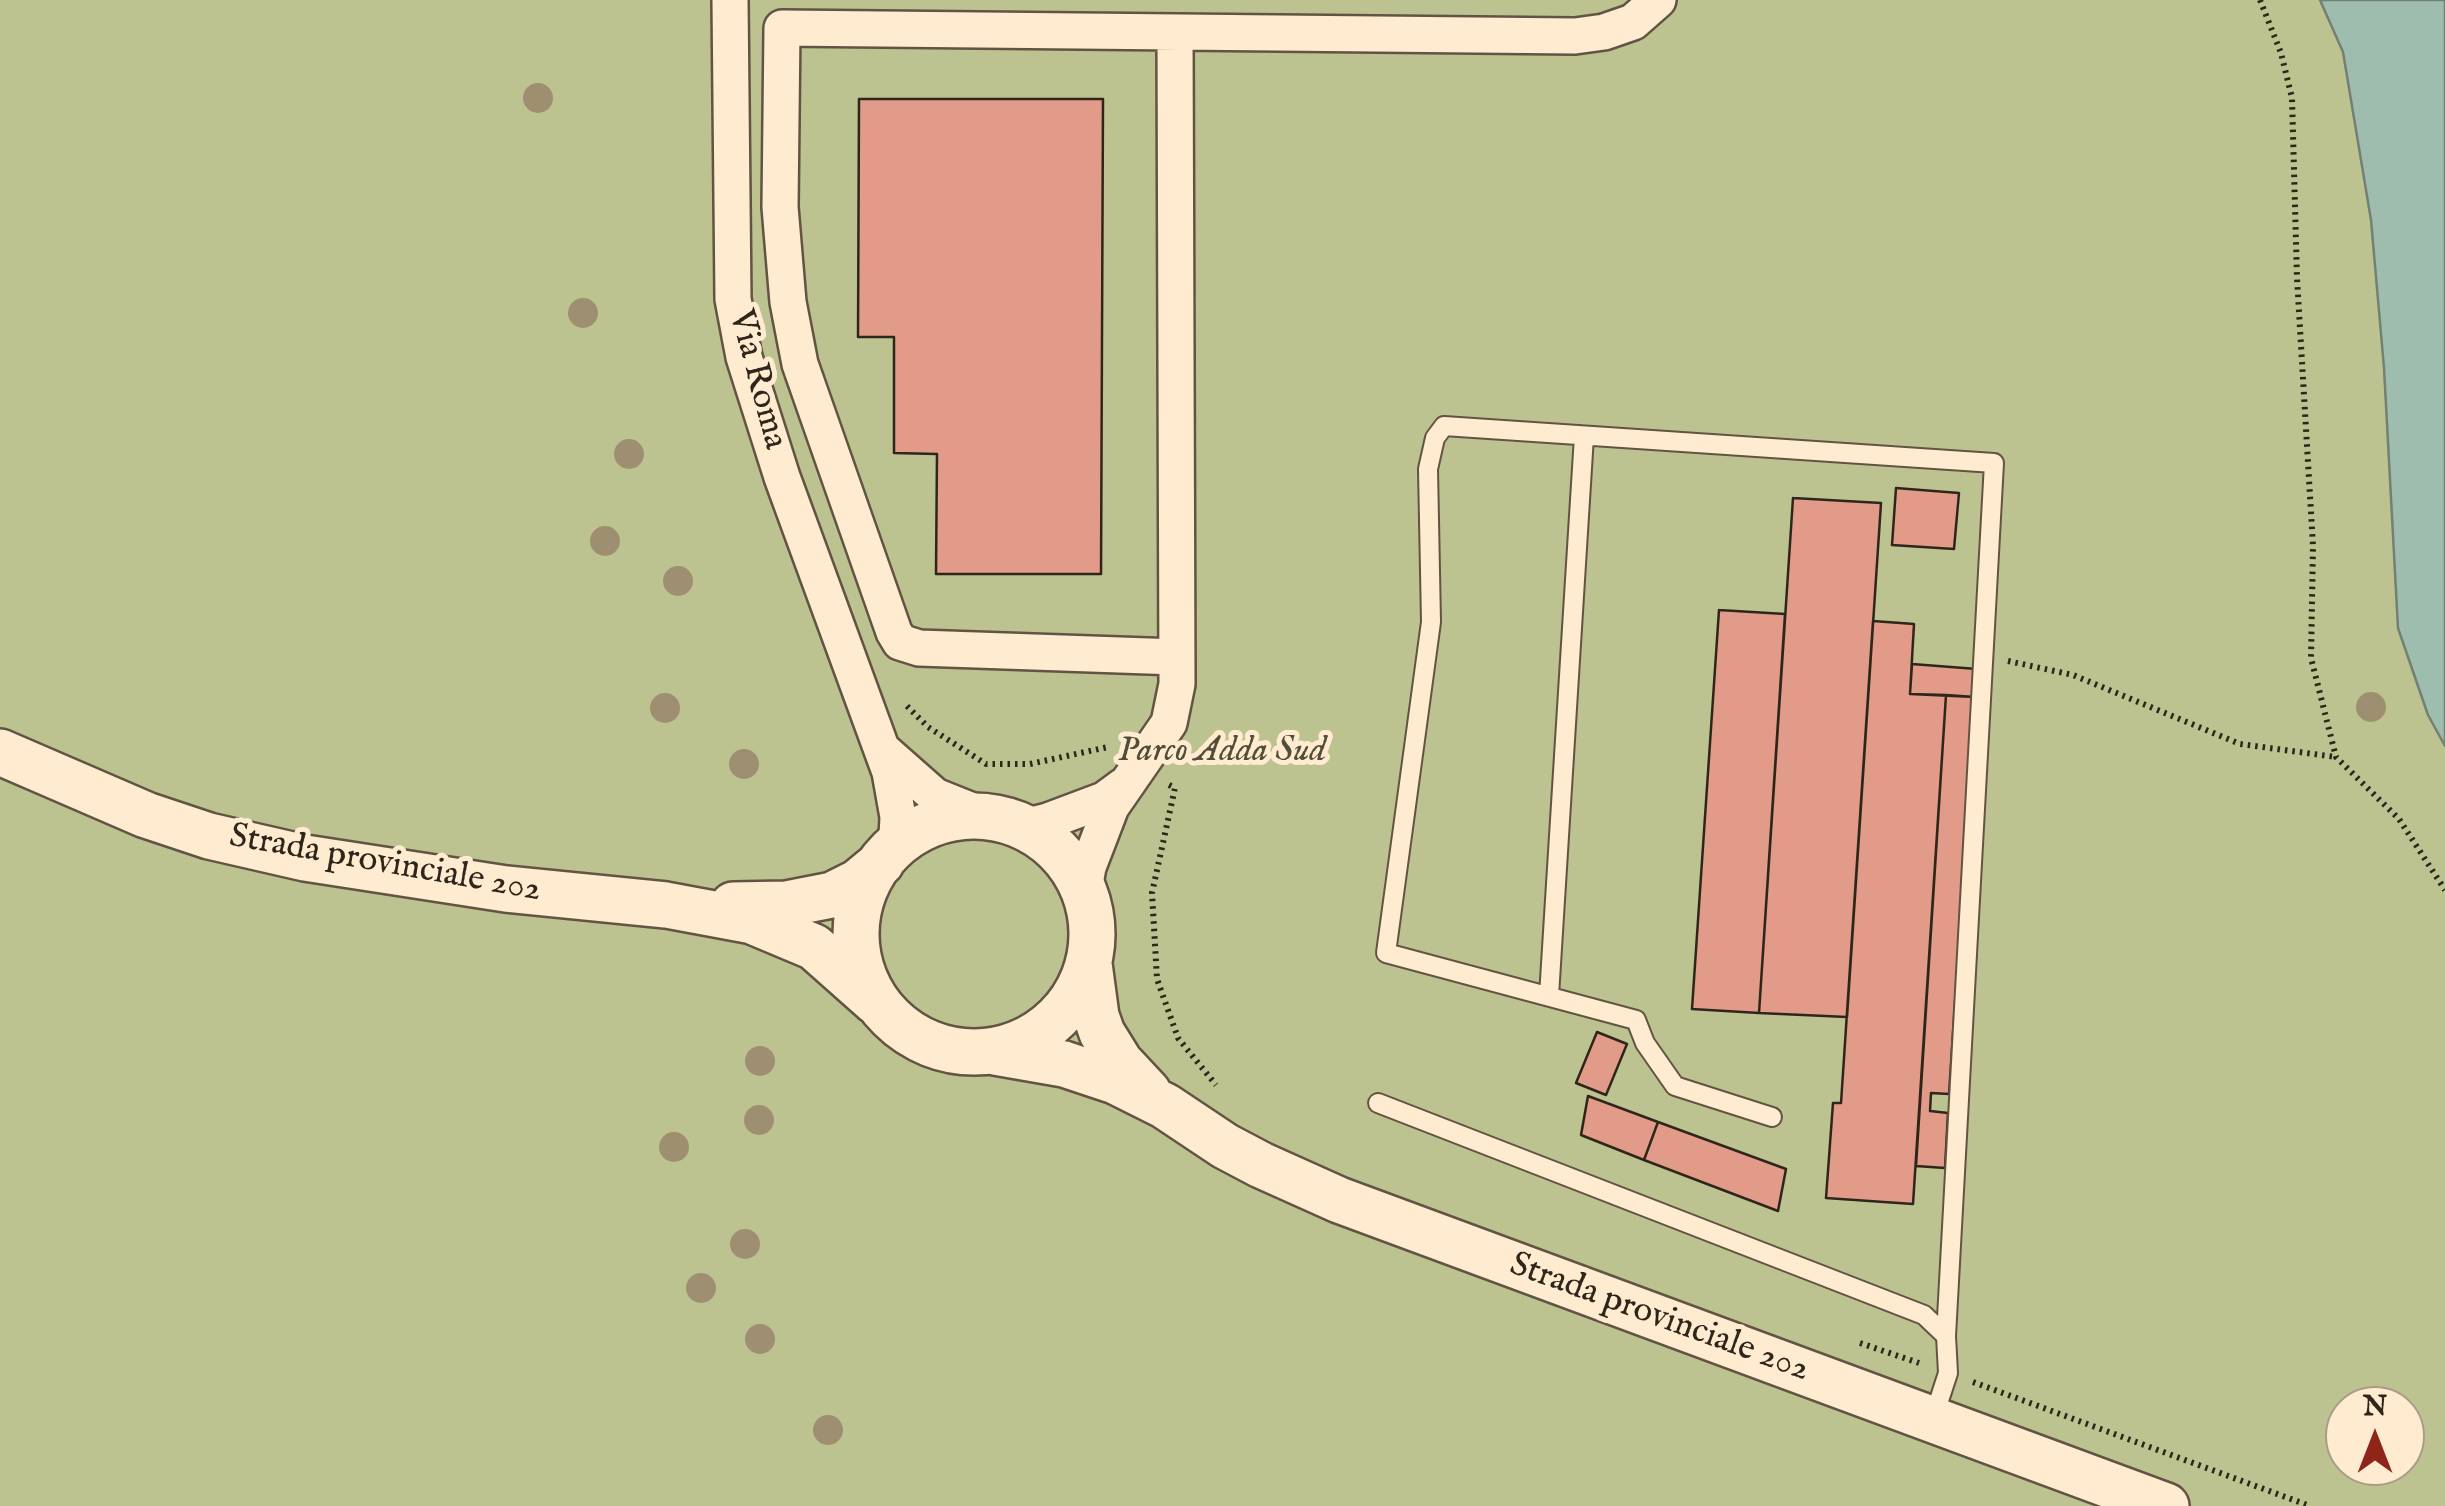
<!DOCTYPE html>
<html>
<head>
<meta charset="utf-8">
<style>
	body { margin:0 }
	#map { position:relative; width:2445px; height:1506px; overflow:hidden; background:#fde0b7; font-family:"IM FELL English",serif }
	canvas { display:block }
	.north { position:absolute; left:2325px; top:1386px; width:100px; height:100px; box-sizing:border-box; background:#feebd0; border:2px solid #ab9c88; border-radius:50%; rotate:0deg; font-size:28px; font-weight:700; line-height:40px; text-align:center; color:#2f261b }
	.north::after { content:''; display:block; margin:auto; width:35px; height:45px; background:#8f2418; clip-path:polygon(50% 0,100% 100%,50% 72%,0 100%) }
</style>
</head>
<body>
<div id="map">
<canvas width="2445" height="1506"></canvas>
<div class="north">N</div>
</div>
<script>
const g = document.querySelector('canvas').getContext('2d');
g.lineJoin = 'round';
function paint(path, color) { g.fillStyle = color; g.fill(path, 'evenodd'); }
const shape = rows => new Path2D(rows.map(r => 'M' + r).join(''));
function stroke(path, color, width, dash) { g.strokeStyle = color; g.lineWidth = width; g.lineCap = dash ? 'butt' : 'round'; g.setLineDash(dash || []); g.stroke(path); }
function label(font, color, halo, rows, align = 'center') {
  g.font = font + ' "IM FELL English",serif'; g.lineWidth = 10; g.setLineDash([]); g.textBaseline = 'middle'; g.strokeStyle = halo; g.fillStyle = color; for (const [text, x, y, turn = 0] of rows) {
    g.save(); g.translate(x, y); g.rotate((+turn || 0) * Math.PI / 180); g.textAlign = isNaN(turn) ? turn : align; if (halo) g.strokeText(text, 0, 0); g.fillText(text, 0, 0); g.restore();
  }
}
paint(shape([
	[0,0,2445,0,2445,1506,0,1506],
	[2345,1406,2405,1406,2405,1466,2345,1466]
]), '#bcc390');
const water = shape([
	[2320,0,2445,0,2445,746,2428,715,2398,628,2384,368,2371,220,2343,52,2320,0]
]);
paint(water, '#9fbdae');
stroke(water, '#728173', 2.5);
const building = shape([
	[859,99,1103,99,1101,574,936,574,937,454,894,453,894,337,858,337,859,99],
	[1896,488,1959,493,1954,549,1892,545,1896,488],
	[1793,498,1881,503,1847,1017,1759,1013,1793,498],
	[1719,610,1785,614,1759,1013,1692,1009,1719,610],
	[1873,621,1914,624,1910,694,1946,695,1913,1204,1826,1198,1833,1103,1841,1103,1873,621],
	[1912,664,1977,669,1975,697,1910,694,1912,664],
	[1946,695,1975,697,1949,1094,1931,1093,1930,1111,1948,1113,1945,1168,1916,1166,1946,695],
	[1597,1032,1627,1044,1606,1095,1576,1083,1597,1032],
	[1588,1096,1658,1122,1644,1160,1581,1135,1588,1096],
	[1658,1122,1786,1169,1778,1211,1644,1160,1658,1122]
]);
paint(building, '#e39b89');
stroke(building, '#2f261b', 2.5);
const service = shape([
	[1549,996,1584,436],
	[1378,1103,1924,1315,1946,1336,1948,1373,1933,1419],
	[1772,1117,1675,1086,1645,1043,1636,1020,1386,953,1431,622,1428,469,1435,438,1444,426,1994,463,1946,1336]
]);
const minor = shape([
	[730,0,733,299,744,357,782,477,890,772,898,817,897,836,889,851],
	[1177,657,919,648,900,642,894,632,800,364,788,302,780,207,782,28,1575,36,1604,32,1633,22,1658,0],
	[884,751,935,796,985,816],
	[1010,821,1032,825,1048,821,1104,800,1123,786],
	[1087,895,1085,884,1088,867,1111,807,1169,723,1177,684,1175,32]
]);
const tertiary = shape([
	[0,752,146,815,209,836,305,858,506,889,666,905,752,921,814,947,876,1002],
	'856 934a118 118 0 1 1 236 0a118 118 0 1 1-236 0Z',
	[733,905,786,904,832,895,858,882,881,863],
	[1089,964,1096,1016,1102,1033,1120,1062,1148,1092],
	[995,1052,1064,1064,1115,1081,1165,1106,1225,1146,1261,1165,1339,1200,2166,1506]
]);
stroke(service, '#625442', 22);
stroke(minor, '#625442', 40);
stroke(tertiary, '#625442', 50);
stroke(shape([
	[2260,0,2281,53,2292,98,2297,278,2313,546,2311,658,2336,757,2399,819,2445,890],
	[2008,661,2073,675,2240,744,2336,757],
	[907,706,928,727,986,764,1030,764,1108,747],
	[1169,785,1175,788,1152,893,1157,979,1178,1038,1216,1085],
	[1860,1343,1919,1363],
	[1973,1382,2310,1506]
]), '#2f261b', 6, [2.5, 5]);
stroke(service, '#feebd0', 18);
stroke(minor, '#feebd0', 35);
stroke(tertiary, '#feebd0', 45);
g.fillStyle = '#9f8f71';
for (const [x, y] of [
	[538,98],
	[583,313],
	[629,454],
	[605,541],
	[678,581],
	[2371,707],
	[665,708],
	[744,764],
	[760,1061],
	[759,1120],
	[674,1147],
	[745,1244],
	[701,1288],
	[760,1339],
	[828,1430]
]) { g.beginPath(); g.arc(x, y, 15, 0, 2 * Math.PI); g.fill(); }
label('35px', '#2f261b', '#feebd0', [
	["Via Roma",756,380,75],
	["Strada provinciale 202",385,865,10],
	["Strada provinciale 202",1659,1319,20]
]);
label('italic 35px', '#524d38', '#feebd0', [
	["Parco Adda Sud",1222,753]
]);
</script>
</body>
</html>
